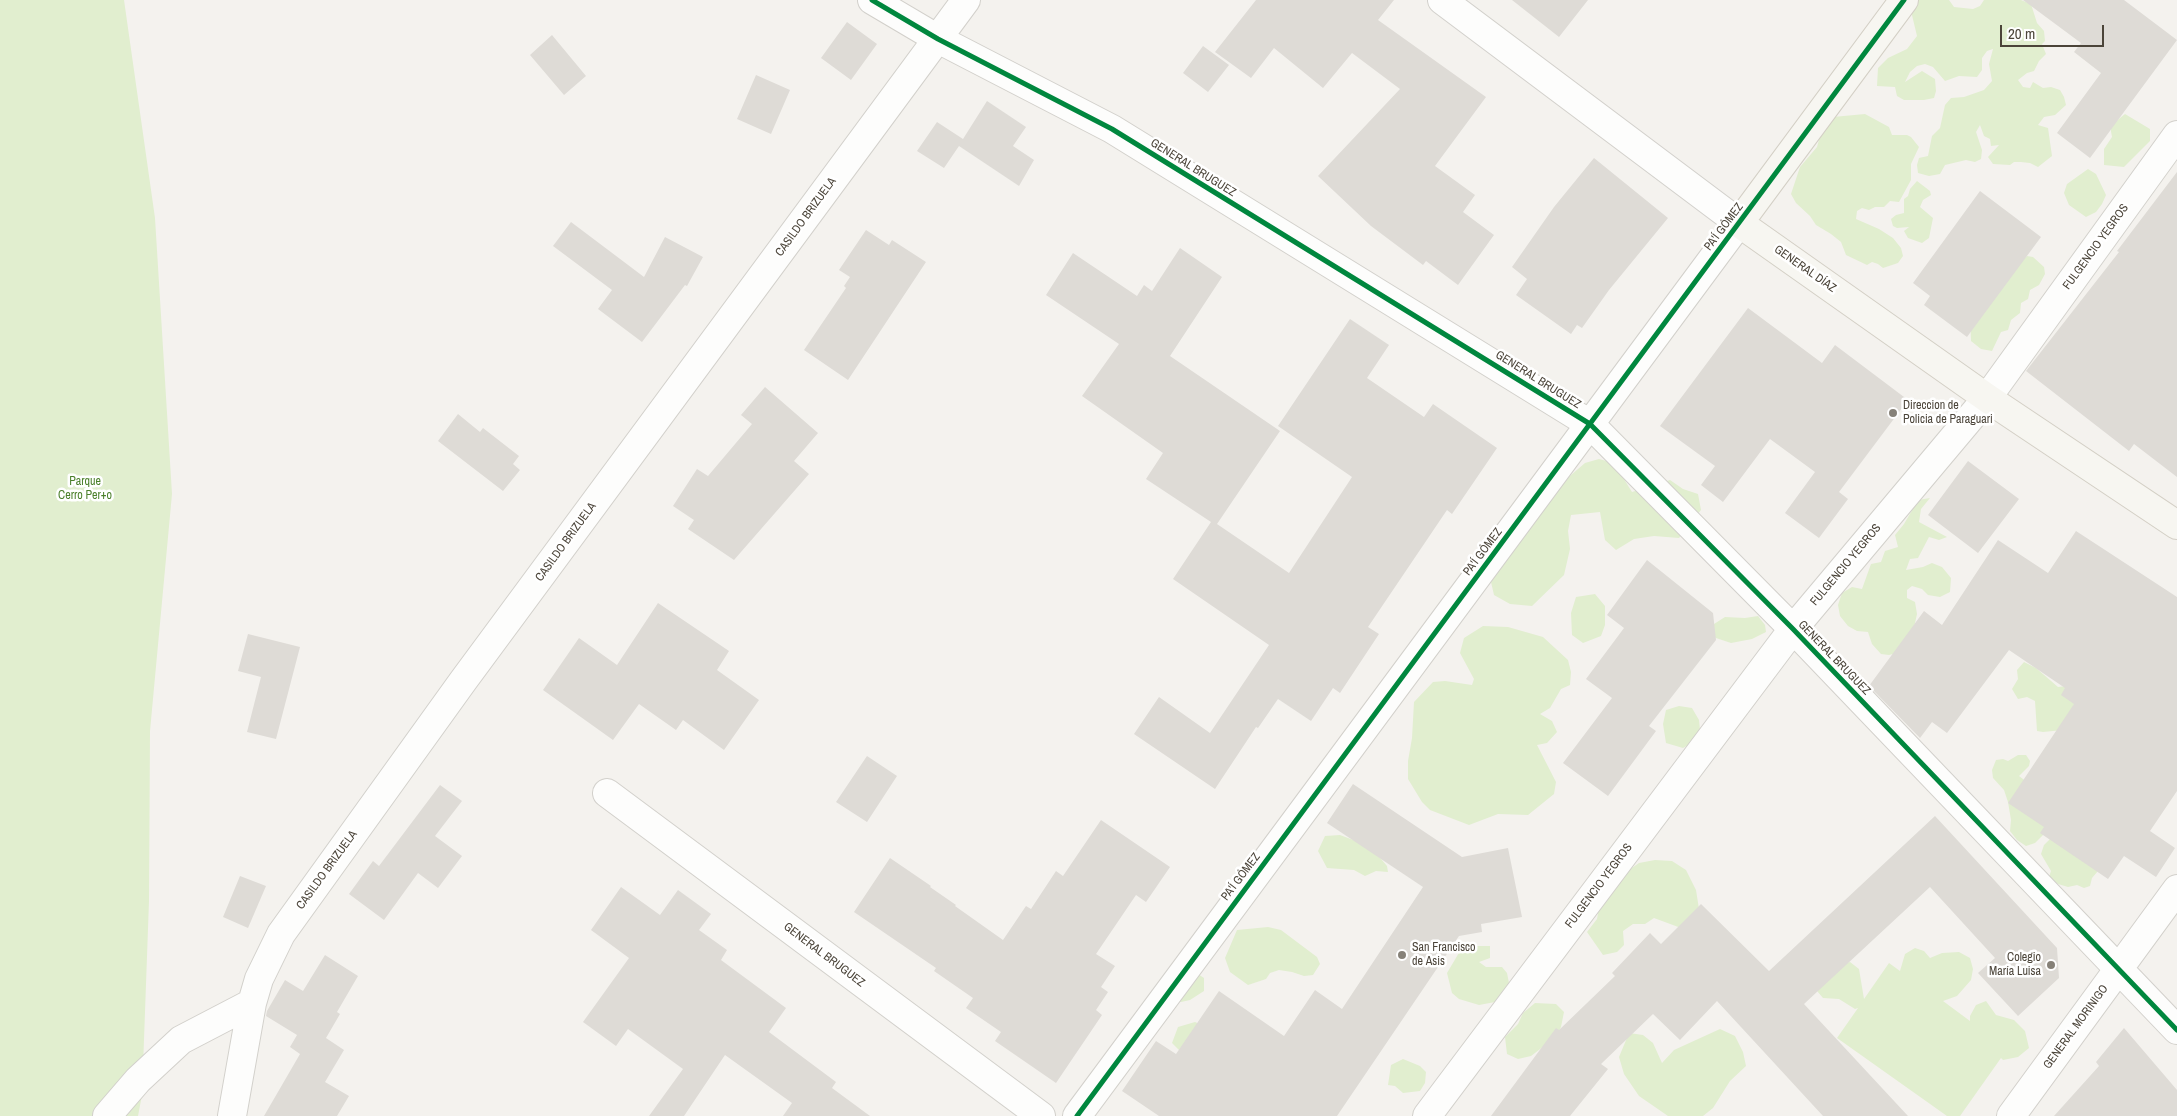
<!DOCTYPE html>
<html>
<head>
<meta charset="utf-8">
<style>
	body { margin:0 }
	#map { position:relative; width:2177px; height:1116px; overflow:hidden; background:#f4f2ee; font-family:"Archivo Narrow",sans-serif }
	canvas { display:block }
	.scale { position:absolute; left:2000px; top:25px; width:104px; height:22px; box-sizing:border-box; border:2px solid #4b4439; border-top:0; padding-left:6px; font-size:15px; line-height:18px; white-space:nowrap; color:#4b4439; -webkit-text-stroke:4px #fff; paint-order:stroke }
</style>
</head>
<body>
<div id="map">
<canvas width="2177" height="1116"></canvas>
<div class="scale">20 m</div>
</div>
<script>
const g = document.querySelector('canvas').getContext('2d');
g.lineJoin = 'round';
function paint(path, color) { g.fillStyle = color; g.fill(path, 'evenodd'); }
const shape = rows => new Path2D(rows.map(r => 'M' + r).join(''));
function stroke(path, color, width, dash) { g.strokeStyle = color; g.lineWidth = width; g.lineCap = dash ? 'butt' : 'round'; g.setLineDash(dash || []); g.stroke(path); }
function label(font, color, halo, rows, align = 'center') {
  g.font = font + ' "Archivo Narrow",sans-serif'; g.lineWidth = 5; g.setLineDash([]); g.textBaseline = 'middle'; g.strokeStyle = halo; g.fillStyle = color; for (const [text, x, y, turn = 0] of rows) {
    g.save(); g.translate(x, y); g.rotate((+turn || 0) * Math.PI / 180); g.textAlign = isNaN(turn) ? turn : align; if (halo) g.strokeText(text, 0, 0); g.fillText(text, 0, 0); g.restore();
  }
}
paint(shape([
	[0,0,124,0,155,218,172,494,150,731,149,901,142,1095,138,1116,0,1116],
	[1917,0,1949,0,1954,7,1973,9,1980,6,1984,0,2021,0,2031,4,2037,23,2044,31,2045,41,2042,44,2046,54,2039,61,2034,71,2027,73,2018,80,2023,87,2030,88,2033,82,2043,88,2051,87,2060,90,2064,97,2066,105,2055,115,2044,117,2038,125,2048,128,2052,156,2038,167,2030,163,2021,162,2014,162,2010,165,1993,164,1988,157,1999,145,1991,146,1990,139,1984,136,1980,125,1976,132,1982,150,1981,159,1975,162,1966,160,1945,165,1940,174,1929,176,1918,173,1917,165,1919,158,1928,156,1932,136,1940,128,1945,105,1951,98,1964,97,1984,90,1992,81,1989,64,1993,49,1987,51,1982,58,1982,70,1977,77,1959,76,1945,81,1933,67,1925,64,1917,66,1910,72,1905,82,1922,71,1935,79,1936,91,1934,98,1924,100,1904,100,1897,96,1895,87,1877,86,1878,68,1888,58,1907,49,1917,36,1911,11],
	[1865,114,1889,127,1892,135,1907,135,1911,137,1919,147,1911,164,1911,180,1899,202,1890,201,1884,207,1875,207,1869,210,1862,208,1857,211,1856,219,1879,229,1893,238,1901,248,1903,256,1898,263,1883,268,1878,264,1872,262,1867,265,1846,255,1841,242,1831,234,1816,225,1810,216,1796,203,1791,194,1800,167,1817,147,1820,136,1833,117],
	[2125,114,2150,129,2150,141,2124,167,2104,165,2104,149,2112,137,2110,126],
	[2088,169,2096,174,2106,195,2102,204,2096,212,2086,217,2069,205,2064,193,2067,184],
	[1917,181,1930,191,1931,195,1923,200,1920,207,1933,218,1929,238,1922,243,1908,238,1904,231,1909,227,1897,228,1893,226,1891,219,1896,215,1904,213,1904,199,1908,196,1910,189],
	[2027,256,2033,257,2044,267,2045,274,2039,285,2030,290,2028,299,2021,303,2020,313,2011,320,2008,330,2001,332,1992,351,1981,349,1971,341,1970,313],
	[1599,459,1614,463,1632,492,1670,480,1683,489,1698,494,1701,510,1679,538,1654,536,1634,539,1616,550,1605,540,1600,512,1571,515,1568,531,1570,549,1564,575,1532,606,1510,604,1494,595,1491,582,1499,566,1543,508,1555,496,1564,481,1585,463],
	[1930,498,1921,509,1919,522,1947,537,1939,540,1929,537,1918,558,1910,559,1906,570,1923,567,1932,563,1942,567,1951,578,1950,592,1940,597,1928,595,1922,589,1912,586,1907,590,1907,598,1915,602,1917,614,1911,641,1901,652,1889,655,1881,654,1872,644,1868,632,1857,631,1848,626,1840,616,1838,605,1842,593,1852,587,1862,589,1871,564,1881,562,1885,551,1898,547,1895,535,1904,524,1918,500],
	[1595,594,1605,606,1605,625,1601,636,1583,643,1572,635,1571,613,1576,597],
	[1758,616,1765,625,1766,632,1752,639,1731,643,1713,637,1714,624,1725,617,1745,618],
	[1483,626,1508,627,1543,637,1568,660,1571,672,1570,685,1561,689,1550,708,1540,714,1552,721,1557,732,1547,743,1537,745,1556,782,1554,794,1528,815,1498,814,1469,825,1430,810,1422,802,1408,779,1408,761,1412,738,1414,702,1433,682,1445,681,1472,685,1474,679,1460,653,1464,638],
	[2024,662,2036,668,2058,687,2083,684,2063,730,2043,732,2037,731,2035,701,2027,697,2018,699,2012,689,2018,679,2017,670],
	[1679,706,1692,708,1699,720,1700,730,1694,742,1683,748,1666,743,1663,724,1666,710],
	[2018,755,2026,755,2030,761,2029,766,2019,776,2027,782,2046,824,2046,832,2035,843,2026,846,2017,840,2010,831,2011,820,2008,802,2004,790,1993,778,1992,770,1996,760,2003,759,2008,761],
	[2056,833,2098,871,2092,878,2090,886,2084,888,2077,885,2068,887,2058,884,2049,877,2051,871,2041,854,2044,845],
	[1340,835,1356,841,1376,853,1387,866,1388,872,1376,871,1365,876,1354,870,1327,868,1318,851,1325,836],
	[1655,860,1672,861,1686,870,1696,890,1699,909,1681,928,1654,918,1645,924,1633,924,1623,931,1624,945,1617,952,1603,955,1587,932,1597,919,1599,908,1629,870,1639,863],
	[1268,927,1281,930,1317,957,1320,964,1313,975,1304,976,1292,972,1279,970,1270,973,1266,979,1248,985,1230,972,1225,958,1237,930],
	[1463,946,1490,946,1490,958,1479,962,1486,967,1502,967,1507,973,1509,983,1508,993,1495,1002,1479,1005,1459,999,1452,993,1447,973],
	[1915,948,1924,951,1930,958,1942,953,1959,952,1970,958,1973,969,1971,980,1957,996,1943,1001,1970,1021,1970,1016,1976,1005,1986,1001,1996,1015,2014,1020,2025,1031,2029,1048,2018,1057,2003,1060,2001,1058,1960,1116,1947,1116,1837,1038,1858,1008,1855,1009,1839,999,1823,998,1817,991,1841,964,1850,962,1859,969,1864,999,1889,963,1900,971,1905,954],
	[1198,974,1204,978,1204,991,1190,1000,1181,1002,1173,997],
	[1535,1003,1556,1004,1564,1012,1561,1027,1556,1037,1531,1056,1518,1059,1507,1054,1505,1037,1518,1024,1523,1013],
	[1195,1022,1209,1028,1186,1057,1172,1043,1178,1027],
	[1720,1029,1735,1036,1743,1052,1746,1066,1730,1081,1713,1108,1703,1116,1668,1116,1639,1096,1624,1074,1619,1057,1629,1033,1643,1035,1653,1043,1662,1063,1674,1050],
	[1403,1059,1420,1066,1426,1072,1425,1083,1420,1091,1403,1093,1395,1086,1388,1085,1391,1065]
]), '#e1eecf');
paint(shape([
	[1256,0,1394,0,1378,20,1486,97,1435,166,1475,195,1463,212,1494,235,1458,285,1426,261,1423,265,1371,226,1318,176,1400,89,1352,53,1323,88,1274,48,1251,78,1215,52],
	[1512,0,1588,0,1559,37],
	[2023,0,2124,0,2177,40,2090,158,2057,133,2101,73,2074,52,2081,43],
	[847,22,877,44,851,80,821,58],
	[552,35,586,76,564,95,530,55],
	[1203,46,1229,65,1208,92,1183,73],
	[756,75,790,90,771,134,737,119],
	[987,101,1026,127,1013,146,1034,160,1019,186,959,146,944,168,917,151,937,122,963,139],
	[1594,158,1668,218,1609,290,1582,328,1577,325,1571,334,1516,295,1527,279,1512,267,1554,207],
	[2177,172,2177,477,2134,444,2129,451,2026,371,2119,252,2117,251],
	[1980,191,2041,237,1967,337,1924,305,1930,296,1913,283],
	[571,222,644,277,665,237,703,257,687,286,685,285,642,342,598,309,612,290,553,246],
	[866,230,889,245,892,240,926,262,848,380,804,350,846,288,844,286,850,277,839,270],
	[1180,248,1222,277,1170,356,1280,431,1217,524,1289,573,1352,477,1278,426,1350,319,1389,345,1367,378,1424,417,1433,404,1497,448,1452,514,1447,510,1368,627,1379,634,1340,693,1333,688,1311,721,1278,699,1258,728,1256,727,1215,789,1134,734,1159,697,1210,733,1269,645,1173,579,1211,522,1146,479,1163,453,1082,396,1119,344,1046,295,1073,253,1137,296,1144,285,1152,291],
	[1748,308,1822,363,1835,345,1908,400,1839,492,1848,499,1819,538,1785,513,1815,472,1770,439,1723,502,1701,485,1715,466,1660,426],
	[765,387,818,433,794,461,809,474,734,560,688,529,694,520,673,506,697,469,708,476,752,424,741,415],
	[458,414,480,432,483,428,519,456,513,464,520,470,503,491,438,441],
	[1968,461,2019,499,1978,553,1928,515],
	[2076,531,2177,597,2177,791,2150,831,2175,848,2156,877,2124,856,2108,879,2040,833,2044,827,2008,803,2074,704,2061,695,2065,688,2009,650,1947,733,1932,722,1920,738,1869,686,1924,611,1942,625,1998,540,2048,573],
	[1647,560,1713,613,1716,640,1649,726,1656,731,1608,796,1563,763,1612,698,1586,679,1624,628,1607,615],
	[658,603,729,651,717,670,759,700,724,750,683,720,676,730,639,704,613,740,543,690,579,638,617,665],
	[248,634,300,647,276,739,247,732,261,677,238,671],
	[867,756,897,776,867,822,836,802],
	[1353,784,1462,857,1508,848,1522,917,1481,924,1482,932,1459,936,1337,1116,1159,1116,1122,1091,1156,1041,1176,1054,1219,991,1284,1036,1315,990,1342,1009,1423,887,1327,823],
	[440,785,462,801,435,836,462,856,438,888,418,873,384,920,349,894,373,861,379,866],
	[1935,816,2057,948,2059,978,2018,1016,1978,973,1995,958,1930,887,1804,1004,1908,1116,1823,1116,1717,1001,1680,1040,1653,1014,1601,1064,1608,1069,1570,1116,1491,1116,1556,1028,1559,1030,1615,976,1612,973,1650,933,1661,944,1701,904,1769,971],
	[1101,820,1170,867,1146,902,1136,895,1096,954,1115,966,1101,987,1108,992,1096,1010,1102,1015,1056,1083,995,1041,1001,1032,966,1008,973,998,934,971,936,968,854,912,890,858,931,886,930,887,956,905,955,906,1003,940,1026,906,1031,909,1056,871,1063,876],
	[240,876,266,886,248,928,223,917],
	[621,887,660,915,678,890,711,914,699,930,727,950,721,960,786,1008,769,1032,836,1082,832,1088,870,1116,783,1116,792,1103,725,1055,684,1116,649,1116,683,1069,628,1029,616,1046,583,1022,629,958,591,930],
	[325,955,358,976,337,1012,340,1014,326,1038,344,1050,325,1082,349,1096,337,1116,264,1116,300,1054,290,1047,297,1035,266,1016,267,1011,285,980,303,991],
	[2124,1028,2177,1090,2177,1116,2054,1116,2099,1066,2096,1062]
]), '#dedbd6');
const street = shape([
	[872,0,938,39,1112,129,1590,424,1793,629,2177,1030],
	[607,793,1041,1116],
	[107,1116,138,1080,181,1040,252,1003],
	[232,1116,252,1003,259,979,281,934,463,681,966,0],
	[1077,1116,1739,223,1442,0],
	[1427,1116,1793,629,1987,398,2177,135],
	[2011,1116,2177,889]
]);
const secondary = shape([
	[1904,0,1739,223,1987,398,2177,525]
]);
stroke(street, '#d2d0cb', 30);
stroke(secondary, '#d3cfc5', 30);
stroke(street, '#fdfdfc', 28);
stroke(secondary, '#f7f6f1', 28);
stroke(shape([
	[872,0,938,39,1112,129,1590,424,1793,629,2177,1030],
	[1077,1116,1904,0]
]), '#00873e', 5);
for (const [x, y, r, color] of [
	[1893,413,5,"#868178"],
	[1402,955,5,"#868178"],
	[2051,965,5,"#868178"]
]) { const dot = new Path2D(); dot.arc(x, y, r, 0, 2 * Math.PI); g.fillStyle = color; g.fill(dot); stroke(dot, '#fff', 2); }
label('12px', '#4b4439', '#fff', [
	["GENERAL BRUGUEZ",1193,168,32],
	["CASILDO BRIZUELA",806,217,-54],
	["PA'Í GÓMEZ",1724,227,-53],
	["FULGENCIO YEGROS",2096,247,-54],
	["GENERAL DÍAZ",1805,269,35],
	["GENERAL BRUGUEZ",1538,380,32],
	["CASILDO BRIZUELA",566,542,-54],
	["PA'Í GÓMEZ",1483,552,-53],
	["FULGENCIO YEGROS",1846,565,-50],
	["GENERAL BRUGUEZ",1834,658,46],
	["CASILDO BRIZUELA",327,870,-54],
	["PA'Í GÓMEZ",1241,877,-53],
	["FULGENCIO YEGROS",1599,886,-53],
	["GENERAL BRUGUEZ",824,955,37],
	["GENERAL MORINIGO",2076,1027,-54]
]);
label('12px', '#4b4439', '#fff', [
	["Direccion de",1903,406],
	["Policia de Paraguari",1903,420],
	["San Francisco",1412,948],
	["de Asis",1412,962],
	["Colegio",2041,958,"right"],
	["María Luisa",2041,972,"right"]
], 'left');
label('12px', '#4a7f2a', '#fff', [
	["Parque",85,482],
	["Cerro Per+o",85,496]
]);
</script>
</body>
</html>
